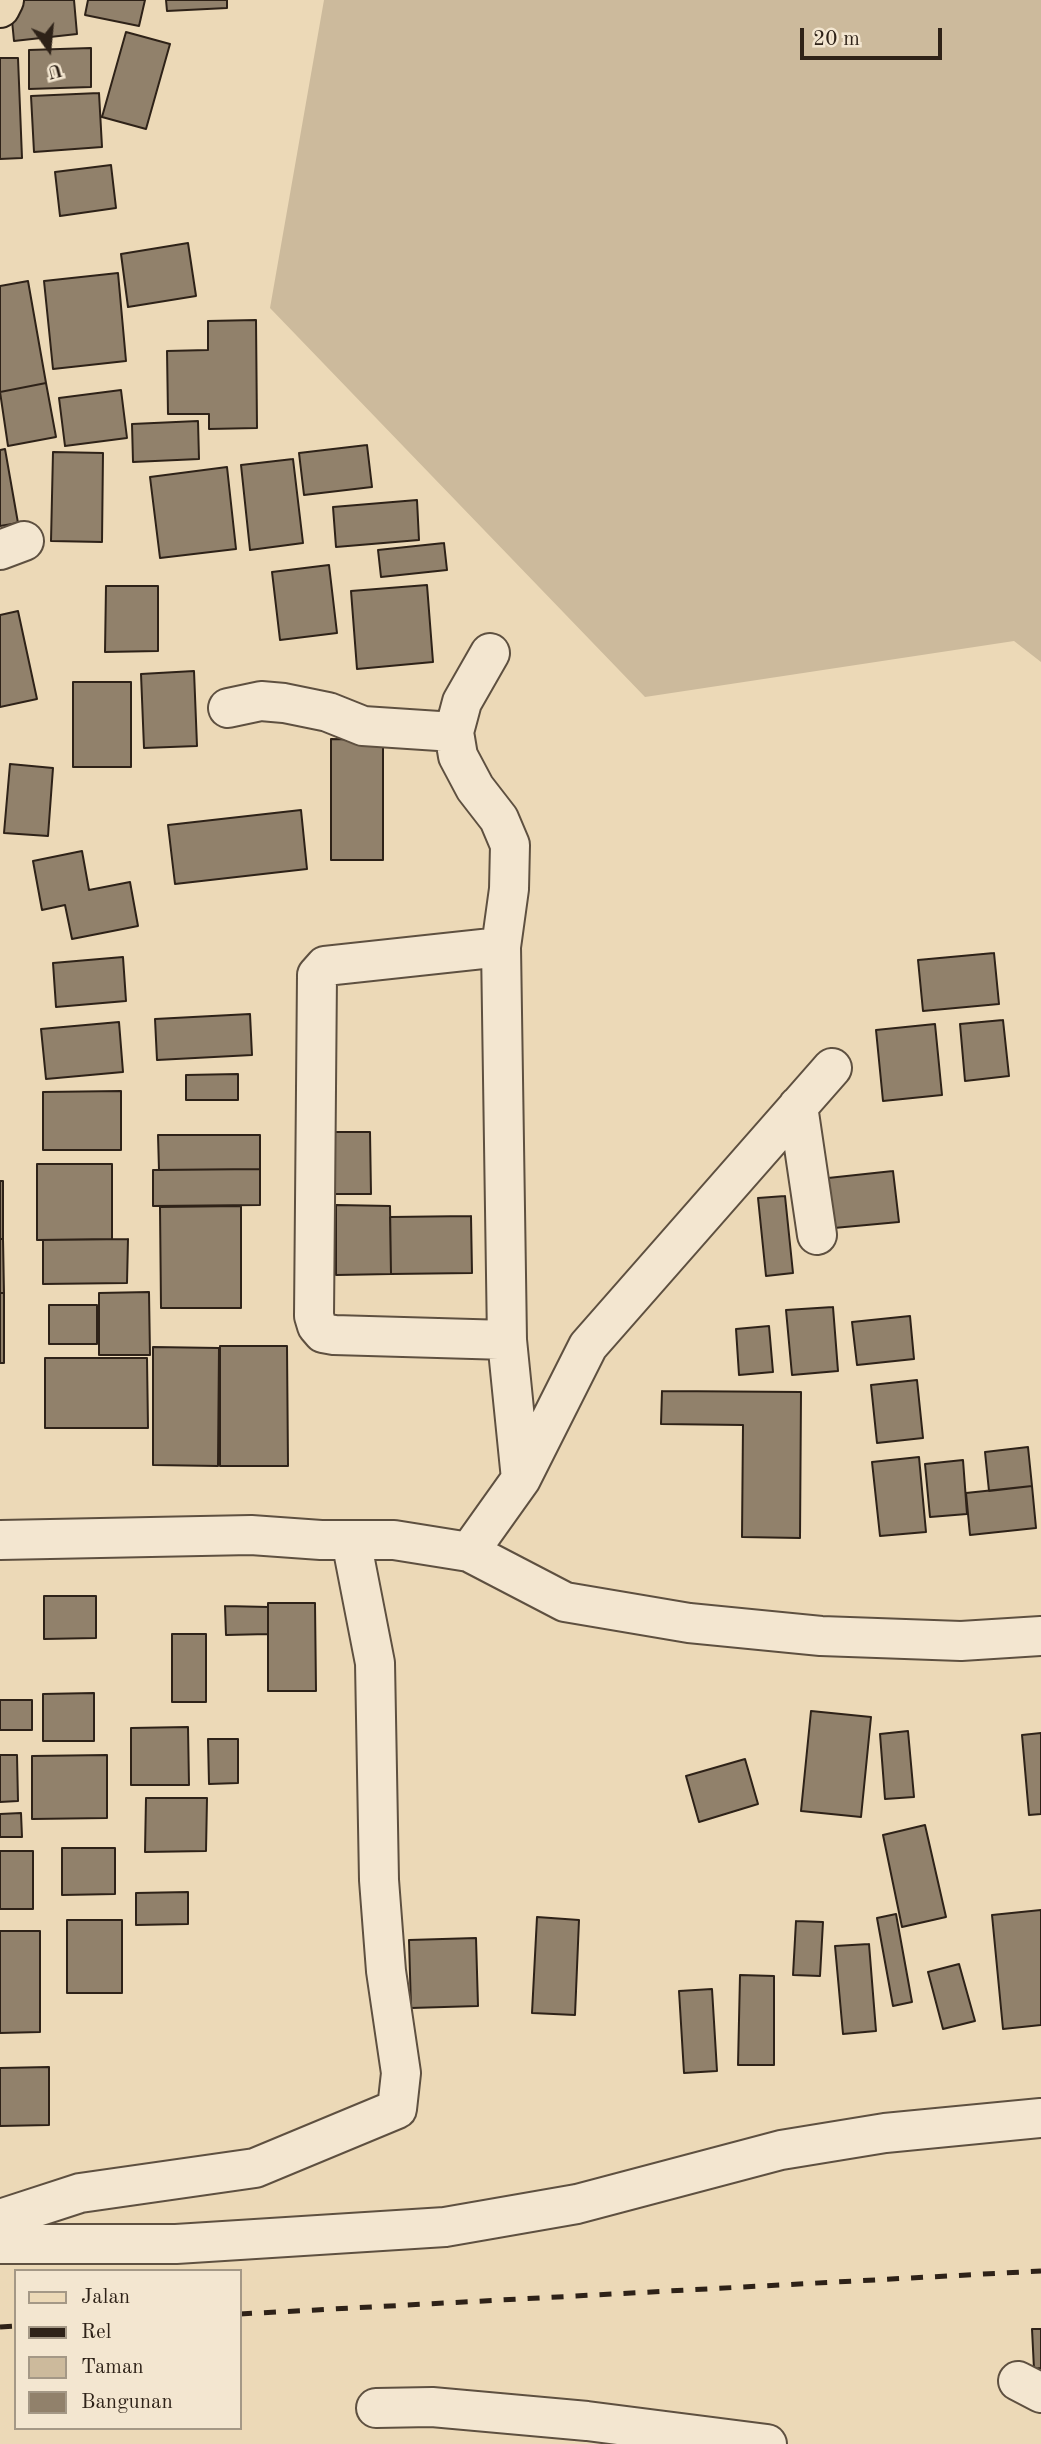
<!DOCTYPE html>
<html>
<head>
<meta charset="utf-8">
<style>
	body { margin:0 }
	#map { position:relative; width:1041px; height:2444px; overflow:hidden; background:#ecd9b7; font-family:"Old Standard TT",serif }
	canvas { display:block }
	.legend { position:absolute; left:14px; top:2269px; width:228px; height:161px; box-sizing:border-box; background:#f3e6d0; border:2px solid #a49886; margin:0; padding:9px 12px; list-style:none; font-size:21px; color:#2e2218 }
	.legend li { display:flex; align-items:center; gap:14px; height:35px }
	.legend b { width:35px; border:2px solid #a49886 }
	.north { position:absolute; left:14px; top:14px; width:70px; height:70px; -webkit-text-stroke:5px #f3e6d0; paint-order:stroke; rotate:165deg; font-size:19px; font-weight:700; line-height:28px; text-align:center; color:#2e2218 }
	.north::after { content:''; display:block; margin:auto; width:24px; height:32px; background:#2e2218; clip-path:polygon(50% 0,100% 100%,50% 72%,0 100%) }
	.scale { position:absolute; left:800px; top:28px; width:142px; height:32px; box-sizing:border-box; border:4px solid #2e2218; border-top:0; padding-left:9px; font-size:21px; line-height:24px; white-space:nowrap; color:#2e2218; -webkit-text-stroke:5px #f3e6d0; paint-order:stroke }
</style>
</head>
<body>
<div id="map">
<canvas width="1041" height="2444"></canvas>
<ul class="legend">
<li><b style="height:9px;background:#ecd9b7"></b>Jalan</li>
<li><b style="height:9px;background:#2e2218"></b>Rel</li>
<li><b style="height:19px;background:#ccba9c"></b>Taman</li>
<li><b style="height:19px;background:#91816b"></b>Bangunan</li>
</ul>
<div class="north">U</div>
<div class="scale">20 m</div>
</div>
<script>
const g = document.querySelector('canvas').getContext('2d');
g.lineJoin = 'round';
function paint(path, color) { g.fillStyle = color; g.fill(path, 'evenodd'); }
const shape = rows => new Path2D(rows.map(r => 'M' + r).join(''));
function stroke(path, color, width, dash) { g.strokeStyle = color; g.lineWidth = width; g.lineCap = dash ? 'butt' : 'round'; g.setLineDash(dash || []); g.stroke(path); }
paint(shape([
	[324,0,1041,0,1041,662,1014,641,645,697,270,308]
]), '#ccba9c');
const building = shape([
	[10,0,74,0,77,34,14,41,10,0],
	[88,0,145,0,139,26,85,15,88,0],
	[166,0,227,0,227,8,167,11,166,0],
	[126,32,170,44,146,129,102,117,126,32],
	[91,48,91,87,29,89,29,50,91,48],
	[0,58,18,58,22,158,0,159,0,58],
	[99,93,102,147,34,152,31,96,99,93],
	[111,165,116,208,60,216,55,172,111,165],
	[188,243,196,296,128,307,121,254,188,243],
	[118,273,126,361,53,369,44,281,118,273],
	[28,281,46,383,0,392,0,286,28,281],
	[256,320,257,428,209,429,209,414,168,414,167,351,208,350,208,321,256,320],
	[46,383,56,437,8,446,0,392,46,383],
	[121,390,127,438,65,446,59,398,121,390],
	[198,421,199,459,133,462,132,424,198,421],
	[367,445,372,487,304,495,299,453,367,445],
	[5,449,18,523,0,526,0,450,5,449],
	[53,452,103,453,102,542,51,541,53,452],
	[293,459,303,543,250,550,241,465,293,459],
	[227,467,236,549,160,558,150,477,227,467],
	[417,500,419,540,336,547,333,507,417,500],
	[444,543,447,570,381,577,378,550,444,543],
	[329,565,337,633,280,640,272,572,329,565],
	[427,585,433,662,357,669,351,591,427,585],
	[106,586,158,586,158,651,105,652,106,586],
	[18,611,37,699,0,707,0,615,18,611],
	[194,671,197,746,144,748,141,674,194,671],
	[73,682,131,682,131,767,73,767,73,682],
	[331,739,383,740,383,860,331,860,331,739],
	[10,764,53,768,48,836,4,833,10,764],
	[301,810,307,869,175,884,168,825,301,810],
	[82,851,89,890,130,882,138,926,72,939,65,905,42,910,33,861,82,851],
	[994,953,999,1004,923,1011,918,960,994,953],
	[123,957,126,1001,56,1007,53,963,123,957],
	[250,1014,252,1055,157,1060,155,1019,250,1014],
	[1003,1020,1009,1076,965,1081,960,1024,1003,1020],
	[119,1022,123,1072,46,1079,41,1029,119,1022],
	[935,1024,942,1095,883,1101,876,1030,935,1024],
	[238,1074,238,1100,186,1100,186,1075,238,1074],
	[121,1091,121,1150,43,1150,43,1092,121,1091],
	[335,1132,370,1132,371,1194,335,1194,335,1132],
	[158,1135,260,1135,260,1169,159,1170,158,1135],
	[37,1164,112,1164,112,1239,37,1240,37,1164],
	[260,1169,260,1205,153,1206,153,1170,260,1169],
	[893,1171,899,1222,834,1228,828,1178,893,1171],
	[0,1181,3,1181,3,1239,0,1239,0,1181],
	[785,1196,793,1273,766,1276,758,1198,785,1196],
	[336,1205,390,1206,391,1274,336,1275,336,1205],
	[241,1206,241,1308,161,1308,160,1207,241,1206],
	[471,1216,472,1273,391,1274,390,1217,471,1216],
	[0,1239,3,1239,4,1293,0,1293,0,1239],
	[128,1239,127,1283,43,1284,43,1240,128,1239],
	[149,1292,150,1355,99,1355,99,1293,149,1292],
	[0,1293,4,1293,4,1363,0,1363,0,1293],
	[49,1305,97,1305,97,1344,49,1344,49,1305],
	[833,1307,838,1371,792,1375,786,1310,833,1307],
	[910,1316,914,1359,857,1365,852,1322,910,1316],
	[769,1326,773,1372,739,1375,736,1329,769,1326],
	[220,1346,287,1346,288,1466,220,1466,220,1346],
	[153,1347,219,1348,218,1466,153,1465,153,1347],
	[45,1358,147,1358,148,1428,45,1428,45,1358],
	[917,1380,923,1438,877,1443,871,1385,917,1380],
	[662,1391,801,1392,800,1538,742,1537,743,1425,661,1424,662,1391],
	[1028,1447,1032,1486,989,1491,985,1452,1028,1447],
	[919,1457,926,1532,880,1536,872,1462,919,1457],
	[963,1460,967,1514,930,1517,925,1464,963,1460],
	[1032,1486,1036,1528,970,1535,966,1493,1032,1486],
	[44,1596,96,1596,96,1638,44,1639,44,1596],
	[268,1603,315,1603,316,1691,268,1691,268,1603],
	[225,1606,268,1607,268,1634,226,1635,225,1606],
	[172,1634,206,1634,206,1702,172,1702,172,1634],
	[94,1693,94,1741,43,1741,43,1694,94,1693],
	[0,1700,32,1700,32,1730,0,1730,0,1700],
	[811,1711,871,1717,861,1817,801,1811,811,1711],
	[188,1727,189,1785,131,1785,131,1728,188,1727],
	[908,1731,914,1797,885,1799,880,1734,908,1731],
	[1041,1733,1041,1814,1029,1815,1022,1735,1041,1733],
	[208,1739,238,1739,238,1783,209,1784,208,1739],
	[0,1755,17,1755,18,1801,0,1802,0,1755],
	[107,1755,107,1818,32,1819,32,1756,107,1755],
	[745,1759,758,1804,699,1822,686,1776,745,1759],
	[146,1798,207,1798,206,1851,145,1852,146,1798],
	[21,1813,22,1837,0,1837,0,1814,21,1813],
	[925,1825,946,1917,902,1927,883,1835,925,1825],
	[62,1848,115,1848,115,1894,62,1895,62,1848],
	[0,1851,33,1851,33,1909,0,1909,0,1851],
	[188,1892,188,1924,136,1925,136,1893,188,1892],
	[1041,1910,1041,2025,1003,2029,992,1915,1041,1910],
	[896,1914,912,2002,893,2006,877,1918,896,1914],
	[537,1917,579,1920,575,2015,532,2013,537,1917],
	[67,1920,122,1920,122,1993,67,1993,67,1920],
	[796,1921,823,1922,820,1976,793,1975,796,1921],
	[0,1931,40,1931,40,2032,0,2033,0,1931],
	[476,1938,478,2006,411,2008,409,1940,476,1938],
	[869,1944,876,2031,843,2034,835,1946,869,1944],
	[959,1964,975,2021,943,2029,928,1972,959,1964],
	[740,1975,774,1976,774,2065,738,2065,740,1975],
	[712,1989,717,2071,684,2073,679,1991,712,1989],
	[49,2067,49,2125,0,2126,0,2068,49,2067],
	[1032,2329,1041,2329,1041,2368,1034,2369,1032,2329]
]);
paint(building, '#91816b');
stroke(building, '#2e2218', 2);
const minor = shape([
	[0,550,24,541],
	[490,653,462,702,454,732,458,756,475,788,499,819,510,845,509,889,501,947,507,1340,521,1479],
	[228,708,261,701,284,703,328,712,363,726,454,732],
	[501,947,325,966,317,975,314,1316,317,1326,323,1333,334,1335,507,1340],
	[798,1106,817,1235],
	[0,1540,251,1535,321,1540,394,1540,469,1552,565,1602,689,1623,821,1636,961,1641,1041,1636],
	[469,1552,521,1479,588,1346,832,1068],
	[0,2219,80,2193,255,2168,397,2109,401,2073,386,1971,379,1880,375,1663,351,1540],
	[0,2244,176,2244,445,2227,577,2204,781,2150,885,2133,1041,2118],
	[1018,2381,1041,2393],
	[376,2408,432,2407,587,2421,767,2444]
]);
const major = shape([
	[0,8,4,0]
]);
stroke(minor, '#5e5040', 42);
stroke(major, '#2e2218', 42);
stroke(minor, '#f3e6d0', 38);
stroke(major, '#ecd9b7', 38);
stroke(shape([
	[240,2314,1041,2271],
	[0,2327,16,2326]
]), '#2e2218', 5, [12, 12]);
</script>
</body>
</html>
